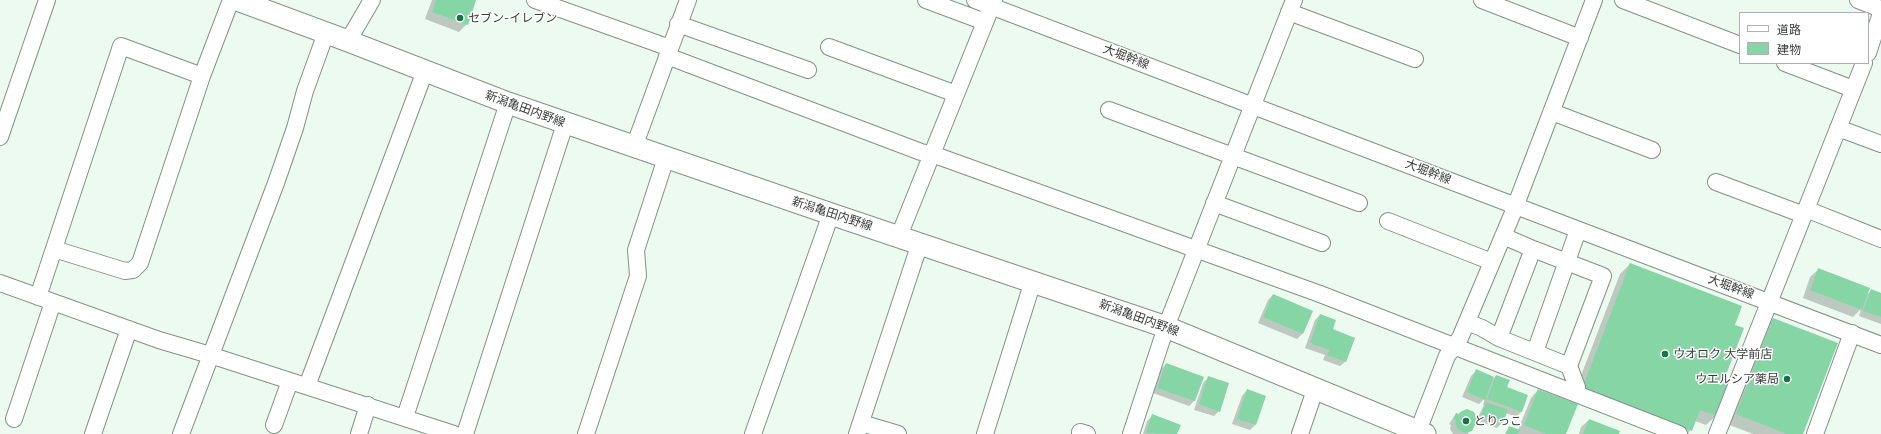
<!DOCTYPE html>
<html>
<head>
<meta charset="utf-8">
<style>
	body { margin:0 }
	#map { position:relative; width:1881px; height:434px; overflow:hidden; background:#ecfaf0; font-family:Mulish,"Noto Sans JP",sans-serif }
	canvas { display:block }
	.legend { position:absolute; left:1739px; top:12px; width:130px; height:52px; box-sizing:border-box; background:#fff; border:1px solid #afb1b0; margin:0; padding:5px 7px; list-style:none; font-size:12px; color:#373d39 }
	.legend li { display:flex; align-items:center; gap:8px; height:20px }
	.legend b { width:20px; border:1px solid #afb1b0 }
</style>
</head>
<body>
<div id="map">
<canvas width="1881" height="434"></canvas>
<ul class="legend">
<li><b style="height:5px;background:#fff"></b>道路</li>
<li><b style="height:11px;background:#86d5a5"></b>建物</li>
</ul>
</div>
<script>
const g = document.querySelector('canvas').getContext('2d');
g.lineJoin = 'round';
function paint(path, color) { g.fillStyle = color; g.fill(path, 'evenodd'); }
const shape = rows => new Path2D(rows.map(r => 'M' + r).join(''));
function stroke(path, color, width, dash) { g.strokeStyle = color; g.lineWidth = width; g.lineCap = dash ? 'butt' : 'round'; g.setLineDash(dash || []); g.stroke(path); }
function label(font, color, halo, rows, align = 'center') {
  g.font = font + ' Mulish,"Noto Sans JP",sans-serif'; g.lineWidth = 3; g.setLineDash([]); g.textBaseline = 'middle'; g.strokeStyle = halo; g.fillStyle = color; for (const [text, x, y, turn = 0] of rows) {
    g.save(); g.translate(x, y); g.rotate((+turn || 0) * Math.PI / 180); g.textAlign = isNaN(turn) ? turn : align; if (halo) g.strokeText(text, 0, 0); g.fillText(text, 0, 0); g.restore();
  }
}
paint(shape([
	[432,0,475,0,467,24,459,32,425,19],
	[1630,264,1734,325,1716,416,1706,425,1695,421,1688,434,1664,434,1572,399,1620,274],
	[1818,270,1866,296,1871,290,1881,294,1881,324,1859,316,1861,309,1853,317,1803,298,1810,277],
	[1273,295,1311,311,1302,334,1297,339,1258,323,1268,300],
	[1320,315,1331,330,1346,361,1340,366,1323,360,1325,355,1305,348,1315,320],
	[1773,319,1802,434,1753,434,1727,424,1763,329],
	[1166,364,1203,377,1194,401,1189,406,1153,393,1161,369],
	[1476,371,1491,381,1496,376,1506,388,1527,396,1521,412,1516,417,1506,413,1502,423,1497,428,1476,420,1468,434,1453,434,1450,429,1451,425,1449,424,1456,414,1477,419,1484,405,1483,405,1485,398,1479,404,1462,397,1471,376],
	[1208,378,1219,411,1214,416,1194,410,1203,383],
	[1247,390,1255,425,1250,430,1232,424,1242,396],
	[1538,390,1565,434,1505,434,1509,427,1518,430,1531,398],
	[1152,416,1179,425,1176,434,1143,434,1147,421],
	[1589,420,1617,434,1579,434,1581,427]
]), '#0003');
paint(shape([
	[436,0,476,0,468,25,432,12],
	[1630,263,1742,306,1735,325,1744,328,1724,380,1730,382,1717,416,1700,410,1692,431,1582,389],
	[1818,268,1870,288,1862,310,1810,290],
	[1871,289,1881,293,1881,317,1863,311],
	[1273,294,1313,311,1303,334,1263,317],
	[1320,314,1336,320,1333,329,1355,338,1346,362,1327,355,1329,350,1310,343],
	[1773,318,1838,343,1803,434,1787,434,1736,414],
	[1166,363,1204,377,1195,401,1157,388],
	[1476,369,1494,377,1485,400,1467,392],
	[1496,375,1510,380,1507,387,1528,395,1522,412,1487,399],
	[1208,376,1229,383,1220,412,1199,404],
	[1247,389,1266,396,1256,425,1237,419],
	[1538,389,1578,404,1566,434,1546,434,1524,425],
	[1486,402,1508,410,1503,423,1481,415],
	[1467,409,1474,412,1478,419,1472,431,1465,433,1458,430,1455,423,1456,420,1453,419,1456,413,1459,414,1460,412],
	[1152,414,1181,425,1177,434,1146,433],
	[1589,419,1620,431,1619,434,1583,434],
	[1509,426,1520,430,1518,434,1506,434]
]), '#86d5a5');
const minor = shape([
	[535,0,670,48],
	[926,0,985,22],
	[975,0,1881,345],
	[1482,0,1580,38],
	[1623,0,1740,45],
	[1858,0,1881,9],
	[1289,12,1415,59],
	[678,24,808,70],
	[348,41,372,0],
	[829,47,956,94],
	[1868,53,1881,13],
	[667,56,921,152,932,154,1320,294,1679,434],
	[1785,63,1853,89],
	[1109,110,1359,203],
	[1552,112,1652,150],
	[1838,128,1881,144],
	[0,137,47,0],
	[634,147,688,0],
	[1716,182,1804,215],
	[1214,203,1322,243],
	[1806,209,1881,239],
	[1388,221,1492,262],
	[899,236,994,0],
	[1503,236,1533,249],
	[54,249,125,271,133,270,140,263,202,76],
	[0,283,159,340,210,355,454,434],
	[38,297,121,46,202,76,231,0],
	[1467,322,1482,328,1499,338,1569,366,1577,387,1576,394],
	[1499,338,1533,249,1603,276,1569,366],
	[1535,352,1578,230],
	[307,386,425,71],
	[405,417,508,103],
	[14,419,53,302],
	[861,423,898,434],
	[274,425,290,381],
	[1418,431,1447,356,1460,338,1512,215,1594,0],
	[93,434,129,329],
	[181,434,276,183,295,128,305,91,326,33],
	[359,434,368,405],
	[465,434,565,124],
	[586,434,638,276,636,250,666,158],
	[753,434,831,214],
	[857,434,920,243],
	[985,434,1033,281],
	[1080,434,1080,432,1087,434],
	[1131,434,1166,327,1294,0],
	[1300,434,1315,390],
	[1717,434,1864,63],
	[1815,434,1852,333]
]);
const major = shape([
	[237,0,348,41,508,103,831,214,1166,327,1425,434]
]);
stroke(minor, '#849188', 18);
stroke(major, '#849188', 23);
stroke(minor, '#fff', 16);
stroke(major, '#fff', 21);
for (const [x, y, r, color] of [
	[460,18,4,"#197246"],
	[1665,354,4,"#197246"],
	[1787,379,4,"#197246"],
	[1466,421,4,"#197246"]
]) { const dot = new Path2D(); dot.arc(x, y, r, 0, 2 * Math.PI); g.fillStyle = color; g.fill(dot); stroke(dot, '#fff', 1.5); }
label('12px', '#373d39', '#fff', [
	["セブン-イレブン",468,18],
	["ウオロク 大学前店",1673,354],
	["ウエルシア薬局",1779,379,"right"],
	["とりっこ",1474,421]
], 'left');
label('12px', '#373d39', '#fff', [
	["大堀幹線",1126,57,21],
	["新潟亀田内野線",525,109,20],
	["大堀幹線",1428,172,21],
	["新潟亀田内野線",832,214,18],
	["大堀幹線",1731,287,20],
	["新潟亀田内野線",1139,318,20]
]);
</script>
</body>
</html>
